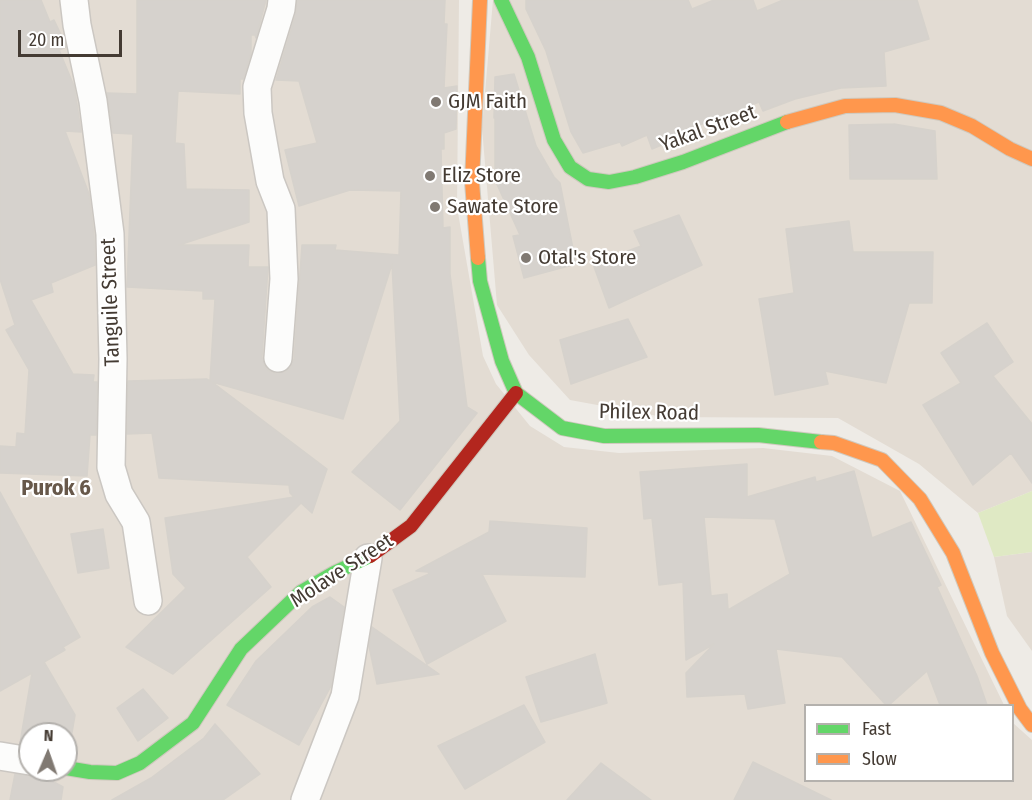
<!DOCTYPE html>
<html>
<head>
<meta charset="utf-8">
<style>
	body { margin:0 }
	#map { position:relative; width:1032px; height:800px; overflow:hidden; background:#eeebe6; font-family:"Fira Sans Condensed",sans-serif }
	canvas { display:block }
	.legend { position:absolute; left:804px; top:704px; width:210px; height:78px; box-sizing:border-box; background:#fff; border:2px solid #b4b1ad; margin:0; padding:8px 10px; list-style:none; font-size:18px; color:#443b33 }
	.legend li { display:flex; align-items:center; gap:12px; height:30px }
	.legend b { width:30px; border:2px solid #b4b1ad }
	.north { position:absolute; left:18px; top:722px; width:60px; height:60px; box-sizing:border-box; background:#fff; border:2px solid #b4b1ad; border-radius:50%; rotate:2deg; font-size:16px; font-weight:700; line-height:24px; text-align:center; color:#443b33 }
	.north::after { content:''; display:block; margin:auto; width:21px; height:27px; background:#807972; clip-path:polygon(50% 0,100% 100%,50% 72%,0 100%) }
	.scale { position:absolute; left:18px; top:30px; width:104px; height:27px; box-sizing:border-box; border:3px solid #443b33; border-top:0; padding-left:8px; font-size:18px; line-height:21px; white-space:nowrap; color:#443b33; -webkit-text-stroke:4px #fff; paint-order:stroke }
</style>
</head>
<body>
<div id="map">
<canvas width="1032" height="800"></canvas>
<ul class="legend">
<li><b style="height:8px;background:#63d668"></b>Fast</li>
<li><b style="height:8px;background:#ff974d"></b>Slow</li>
</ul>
<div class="north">N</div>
<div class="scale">20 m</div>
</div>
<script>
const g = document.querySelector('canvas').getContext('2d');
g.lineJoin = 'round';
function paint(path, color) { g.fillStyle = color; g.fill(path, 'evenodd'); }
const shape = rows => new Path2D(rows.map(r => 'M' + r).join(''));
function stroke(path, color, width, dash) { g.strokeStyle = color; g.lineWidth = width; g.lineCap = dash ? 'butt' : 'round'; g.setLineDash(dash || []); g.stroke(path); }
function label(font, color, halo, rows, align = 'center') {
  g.font = font + ' "Fira Sans Condensed",sans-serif'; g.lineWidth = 4.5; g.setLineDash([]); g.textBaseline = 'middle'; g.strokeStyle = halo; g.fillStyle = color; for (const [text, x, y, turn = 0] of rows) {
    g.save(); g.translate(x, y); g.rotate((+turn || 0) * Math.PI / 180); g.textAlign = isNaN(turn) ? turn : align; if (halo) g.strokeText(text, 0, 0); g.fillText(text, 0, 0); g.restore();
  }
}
paint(shape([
	[0,0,459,0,457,207,483,356,496,384,530,426,564,447,619,453,763,448,832,456,900,491,1004,705,806,706,806,780,1012,780,1013,723,1032,740,1032,800,0,800],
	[30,734,66,734,66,770,30,770],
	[493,0,1032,0,1032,491,978,513,919,464,838,418,663,417,570,400,529,355,497,305,482,128],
	[1032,552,1032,651,1007,616,994,557]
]), '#e3dcd3');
paint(shape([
	[1032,491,1032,552,994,557,978,513]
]), '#dfe9c4');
const building = shape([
	[0,0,41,0,50,22,54,20,65,43,66,47,59,50,74,86,77,104,81,132,65,131,89,194,94,235,95,265,51,283,53,292,31,300,73,374,94,375,93,382,97,382,96,435,90,435,87,476,0,473,0,446,16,447,17,433,25,434,29,370,6,330,15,325,0,279,0,0],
	[137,0,266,0,256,38,255,35,251,35,251,53,243,79,240,79,240,94,178,91,175,143,184,144,186,189,249,190,249,222,179,245,249,245,248,267,268,267,262,357,264,365,269,371,277,374,285,372,291,367,294,359,302,245,336,245,335,250,399,255,401,191,350,190,299,206,285,150,317,143,299,81,276,80,296,14,297,0,445,0,444,24,447,24,444,88,457,86,456,129,444,133,444,149,441,149,443,228,450,227,450,274,467,407,477,413,400,510,352,472,400,421,392,264,343,419,212,382,327,469,312,513,301,503,247,557,271,587,173,674,126,647,186,588,173,574,165,518,294,497,290,493,289,485,159,478,152,433,127,434,128,381,207,379,210,381,215,299,203,299,203,291,127,287,133,134,113,133,107,93,137,94,137,0],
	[526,0,688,0,692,9,714,0,753,0,757,11,783,0,917,0,929,39,884,52,886,86,841,88,795,99,763,111,759,102,681,132,683,136,652,149,647,135,622,146,620,142,583,153,571,132,546,51,526,9,526,0],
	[514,74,536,146,554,177,560,183,576,264,524,278,513,236,520,235,495,180,495,118,494,118,495,77,514,74],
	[894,124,935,131,937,179,850,179,849,125,894,124],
	[679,215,702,265,609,308,593,264,641,246,634,231,679,215],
	[849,221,853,252,933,252,932,303,909,303,886,383,825,371,828,384,775,395,759,299,794,293,786,229,849,221],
	[628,319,647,357,571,384,560,340,628,319],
	[987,323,1013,362,993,376,1032,424,1032,483,1011,453,973,485,923,405,961,383,941,353,987,323],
	[747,464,747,497,815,477,816,482,854,471,872,538,911,522,941,585,937,587,977,676,987,705,940,705,927,671,889,705,886,705,842,657,776,649,785,703,748,709,745,694,687,697,686,673,714,644,686,660,683,582,659,585,652,518,644,519,640,472,747,464],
	[704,517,775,519,790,574,728,610,727,594,711,596,704,517],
	[0,492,80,637,63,647,65,650,44,662,75,715,69,750,66,750,66,734,30,734,30,745,20,743,32,673,0,691,0,492],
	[490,521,587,528,585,577,482,574,506,621,427,664,393,590,429,574,428,572,416,571,489,532,490,521],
	[103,529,109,568,78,573,71,534,103,529],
	[330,597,344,607,331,686,299,745,227,705,256,661,312,607,330,597],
	[372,627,439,674,377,684,369,646,372,627],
	[595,654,607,703,541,722,526,677,595,654],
	[143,689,168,718,138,741,117,708,143,689],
	[524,705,545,742,465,789,438,746,524,705],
	[215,724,260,774,223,800,112,800,151,778,204,738,215,724],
	[753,762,831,800,734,800,753,762],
	[601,763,651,800,567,800,601,763],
	[43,770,48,770,54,782,63,787,61,800,10,800,15,774,35,776,43,770]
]);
paint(building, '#d6d2cd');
stroke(building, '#d6d2cc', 1.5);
const street = shape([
	[74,0,77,25,93,101,110,234,113,359,111,467,119,494,136,522,148,601],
	[278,358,284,279,281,209,270,181,258,113,257,87,281,9,282,0],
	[0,756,30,761],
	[305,800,345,696,368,558]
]);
const fast = shape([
	[501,0,528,57,554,140,570,167,588,179,609,182,635,177,683,162,787,122],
	[478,258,480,281,502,361,516,393,562,428,604,436,758,435,821,442],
	[66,768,90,772,117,773,140,763,193,723,241,649,301,592,334,573,370,556]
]);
const slow = shape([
	[787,122,845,106,895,105,941,113,972,126,1010,149,1032,159],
	[478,258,472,182,480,0],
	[821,442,834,443,882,460,920,499,953,553,992,653,1020,709,1032,725]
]);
const jam = shape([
	[370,556,411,526,516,393]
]);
stroke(street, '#cbc7c2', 30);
stroke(fast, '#cfc9be', 16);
stroke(slow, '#cfc9be', 16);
stroke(jam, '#cfc9be', 16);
stroke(street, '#fcfcfb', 27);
stroke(fast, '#63d668', 14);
stroke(slow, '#ff974d', 14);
stroke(jam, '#b3261e', 14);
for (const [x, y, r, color] of [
	[436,102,6,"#807972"],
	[430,176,6,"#807972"],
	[435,207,6,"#807972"],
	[526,258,6,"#807972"]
]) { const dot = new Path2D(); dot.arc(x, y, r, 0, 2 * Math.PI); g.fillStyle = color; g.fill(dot); stroke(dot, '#fff', 2); }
label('21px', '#443b33', '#fff', [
	["GJM Faith",448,102],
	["Eliz Store",442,176],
	["Sawate Store",447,207],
	["Otal's Store",538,258]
], 'left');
label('21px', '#443b33', '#fff', [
	["Yakal Street",708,129,-20],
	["Tanguile Street",111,302,-92],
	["Philex Road",649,413,1],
	["Molave Street",342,571,-33]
]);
label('bold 22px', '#67584a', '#fff', [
	["Purok 6",56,489]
]);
</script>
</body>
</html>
